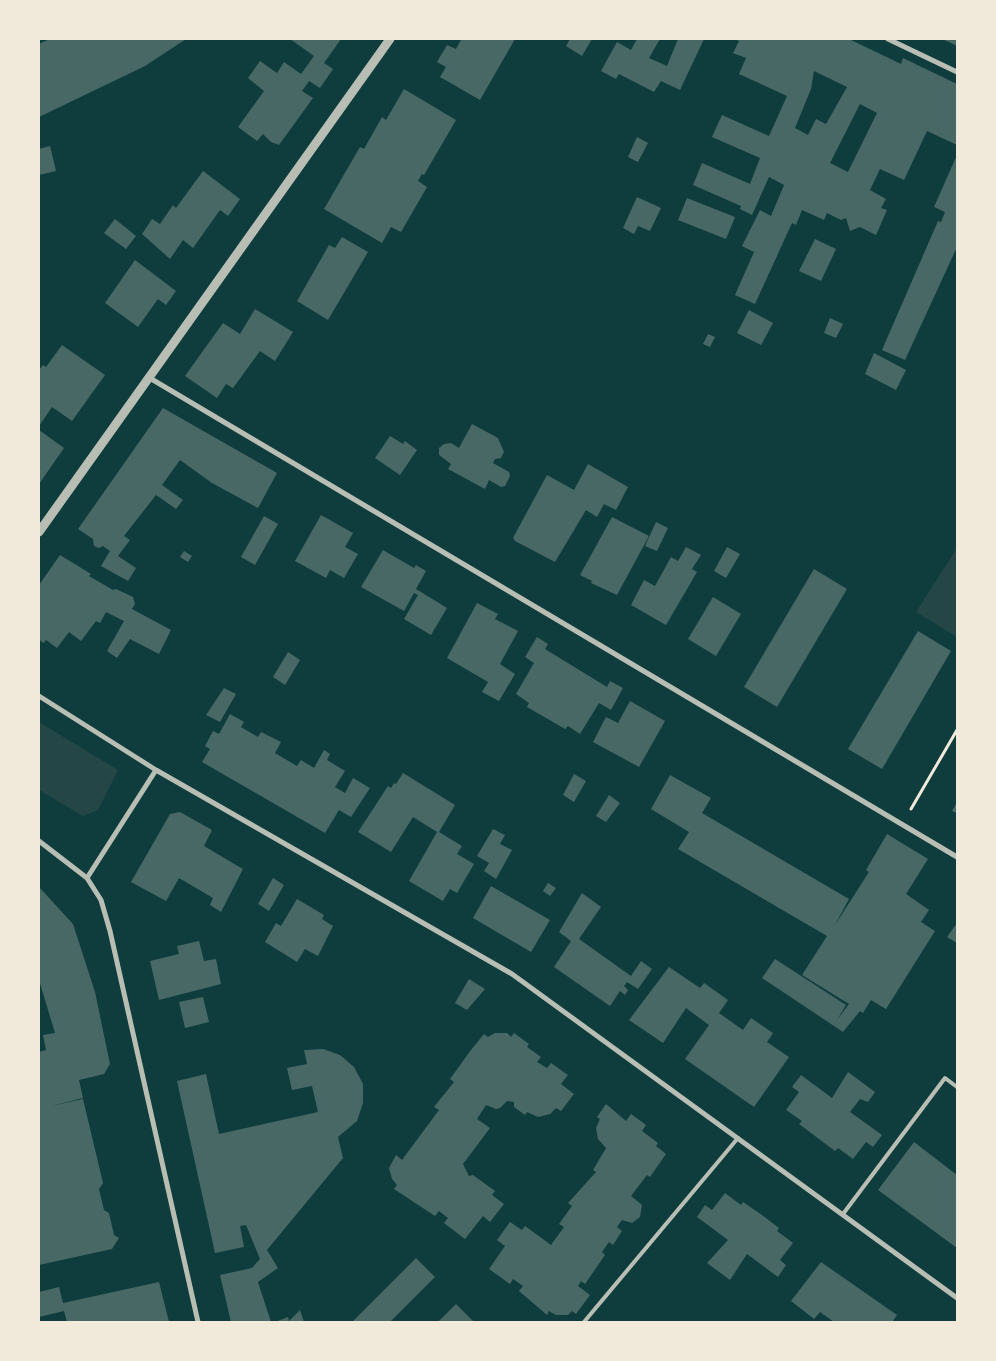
<!DOCTYPE html>
<html>
<head>
<meta charset="utf-8">
<style>
	body { margin:0 }
	#map { position:relative; width:996px; height:1361px; overflow:hidden; background:#0f3d3e; font-family:"Archivo Narrow",sans-serif }
	canvas { display:block }
	.frame { position:absolute; inset:0; border:40px solid #f1e9da; pointer-events:none }
</style>
</head>
<body>
<div id="map">
<canvas width="996" height="1361"></canvas>
<div class="frame"></div>
</div>
<script>
const g = document.querySelector('canvas').getContext('2d');
g.lineJoin = 'round';
function paint(path, color) { g.fillStyle = color; g.fill(path, 'evenodd'); }
const shape = rows => new Path2D(rows.map(r => 'M' + r).join(''));
function stroke(path, color, width, dash) { g.strokeStyle = color; g.lineWidth = width; g.lineCap = dash ? 'butt' : 'round'; g.setLineDash(dash || []); g.stroke(path); }
paint(shape([
	[957,548,957,637,916,612],
	[39,722,118,770,98,810,83,816,39,790]
]), '#244646');
paint(shape([
	[50,39,186,39,145,66,39,117,39,44],
	[290,39,341,39,324,63,333,69,320,88,309,81,302,91,313,98,279,145,271,142,263,134,257,141,238,127,264,91,248,78,260,61,277,73,284,62,301,74,314,56],
	[459,39,515,39,480,100,440,77,446,67,437,62,447,45,456,49,461,40],
	[570,39,592,39,582,56,566,46],
	[637,39,660,39,649,58,667,66,678,39,704,39,680,90,661,81,654,92,619,74,616,79,601,71,617,42,631,50],
	[734,39,849,39,901,64,903,58,957,84,957,145,927,131,904,180,880,169,870,190,886,199,881,208,887,210,876,235,860,227,850,231,846,218,841,220,827,213,824,220,802,210,796,225,792,223,755,304,735,295,754,252,742,246,760,210,771,216,784,185,769,177,752,215,740,209,741,206,693,185,702,163,750,184,760,158,712,137,722,115,769,136,787,96,739,74,746,58,733,53,739,41],
	[814,71,847,87,826,124,816,119,808,135,795,128,811,89],
	[860,104,877,113,848,172,830,163],
	[942,39,957,39,957,46,955,45],
	[404,89,456,120,424,175,422,174,418,181,427,187,401,232,391,227,382,243,324,209,360,147,364,149,382,117,386,120],
	[637,137,648,143,638,162,628,157],
	[50,146,56,171,39,175,39,149],
	[957,155,957,247,905,360,882,350,938,221,941,222,945,212,934,207],
	[203,171,240,199,228,216,220,210,193,248,183,240,170,259,142,234,152,219,160,224,173,205,176,208],
	[637,197,661,208,650,231,638,226,634,234,623,228],
	[687,198,735,217,726,239,678,220],
	[115,219,136,236,126,249,104,233],
	[342,237,368,252,328,320,297,301,329,245,335,248],
	[815,239,836,249,821,281,799,271],
	[135,260,176,291,166,305,158,299,138,327,105,303],
	[255,309,293,332,275,361,260,351,233,388,226,384,217,398,185,376,223,323,240,334],
	[749,310,773,323,761,345,737,333],
	[830,318,843,324,836,338,824,333],
	[708,334,715,337,710,347,703,344],
	[62,345,105,375,72,421,52,407,39,426,39,370,43,365,46,367],
	[874,353,906,370,896,390,865,374],
	[163,408,277,473,258,508,212,483,180,460,162,485,183,500,176,509,156,495,124,536,130,540,118,556,136,568,128,581,101,566,110,551,103,546,99,548,94,546,93,539,78,529],
	[472,424,498,438,504,452,501,458,495,459,493,463,509,472,510,476,505,486,501,487,489,480,485,489,448,469,451,464,439,455,439,448,444,444,451,443,459,448],
	[39,430,64,448,39,484],
	[390,436,403,444,405,441,417,450,400,475,375,458],
	[588,464,628,487,616,510,604,504,597,517,586,510,555,562,515,541,513,538,547,475,574,490],
	[321,515,353,533,345,547,358,554,344,578,330,570,326,578,295,561],
	[264,516,278,524,255,565,241,557],
	[612,517,649,536,617,595,591,583,592,581,580,575],
	[656,522,668,528,657,551,645,546],
	[686,547,701,555,692,569,697,572,666,625,631,605,644,580,655,586,671,557,678,561],
	[727,547,740,554,726,578,714,571],
	[383,550,414,568,416,565,426,571,416,589,447,608,431,635,404,619,418,595,414,593,404,611,361,587],
	[184,551,192,556,188,562,180,557],
	[60,555,91,574,89,576,113,590,116,589,133,597,135,604,132,609,171,630,159,654,130,639,117,658,107,651,124,621,106,612,100,623,96,621,81,641,69,632,57,648,46,640,43,643,39,639,39,585],
	[814,569,847,589,777,707,744,687],
	[713,597,741,614,716,656,688,639],
	[477,603,498,614,495,619,518,631,500,664,515,674,499,701,482,692,488,682,447,658],
	[918,631,951,651,882,769,848,749],
	[537,637,548,644,545,649,607,687,610,681,623,688,611,710,599,703,580,734,568,726,565,729,527,707,529,703,516,694,534,663,525,657],
	[288,652,300,660,285,685,273,677],
	[224,688,236,694,220,722,206,715],
	[630,701,665,721,639,767,593,742,606,717,618,723],
	[230,714,244,722,241,727,258,737,261,732,281,742,275,753,297,766,301,760,314,768,324,750,330,754,327,760,345,771,335,787,345,793,353,778,370,788,351,817,339,810,325,833,202,762,210,749,205,746,213,731,219,734],
	[403,773,455,805,439,832,462,846,457,854,474,864,457,893,450,889,443,901,409,881,437,832,413,817,391,852,358,832,388,786,391,788,394,783,396,784],
	[574,774,586,781,574,802,563,795],
	[670,775,711,798,702,813,849,899,835,925,869,872,866,870,887,834,928,859,906,894,929,910,921,922,935,931,886,1009,871,1000,863,1013,860,1011,843,1032,762,978,775,959,846,1005,837,1020,849,1004,802,975,827,936,678,849,689,832,651,809],
	[609,795,620,803,606,822,596,816],
	[957,802,957,813,952,811],
	[180,812,212,830,204,846,243,869,221,912,210,905,213,898,179,878,166,901,131,882,170,814],
	[493,829,505,835,500,844,512,850,496,879,484,871,489,863,477,856],
	[273,878,284,885,269,911,258,904],
	[548,883,556,888,550,896,543,891],
	[491,886,550,920,531,952,473,918],
	[39,887,73,924,95,992,110,1064,104,1074,79,1080,83,1098,51,1106,83,1099,103,1183,99,1189,104,1210,109,1213,114,1235,119,1238,112,1249,39,1265,39,1052,46,1050,43,1035,55,1033,39,980],
	[582,893,601,907,579,939,631,976,641,961,652,969,638,989,627,982,624,986,628,990,625,995,620,991,610,1006,554,967,571,941,559,932],
	[297,899,324,915,322,919,333,926,318,956,305,949,297,962,265,942,276,923,281,926],
	[957,923,957,943,947,937],
	[199,941,204,961,216,959,221,984,159,1000,150,961,179,954,177,946],
	[669,967,700,988,704,983,728,1000,719,1013,743,1030,751,1018,773,1033,767,1042,789,1057,754,1107,685,1059,709,1025,686,1008,663,1043,629,1020],
	[469,979,485,989,467,1010,455,1003],
	[203,997,209,1022,185,1028,179,1002],
	[495,1033,507,1033,511,1037,514,1033,529,1044,527,1047,541,1057,537,1062,547,1068,551,1063,568,1075,561,1084,574,1094,561,1111,556,1108,550,1114,538,1117,527,1112,525,1115,514,1107,514,1102,507,1101,500,1108,496,1109,486,1105,477,1119,490,1128,463,1164,469,1176,473,1175,495,1191,492,1195,504,1204,490,1222,483,1216,465,1239,444,1223,448,1218,439,1211,435,1216,394,1189,397,1185,392,1179,389,1168,396,1155,402,1160,439,1110,434,1107,454,1082,450,1079,471,1050,484,1034,488,1037],
	[323,1049,340,1055,354,1067,363,1084,363,1103,357,1121,338,1137,343,1158,267,1250,278,1268,258,1282,271,1322,231,1322,220,1275,252,1268,260,1259,246,1225,240,1226,244,1247,215,1253,177,1081,206,1074,219,1134,318,1112,312,1086,292,1090,287,1068,307,1064,304,1050],
	[848,1072,875,1092,868,1102,860,1099,850,1112,882,1135,873,1147,866,1142,853,1159,838,1148,835,1151,799,1124,802,1121,786,1110,799,1092,792,1087,801,1075,832,1098],
	[606,1104,626,1121,631,1114,646,1125,642,1131,658,1143,656,1146,666,1154,650,1177,647,1175,631,1196,642,1205,640,1217,632,1223,622,1220,617,1227,622,1231,613,1245,609,1242,602,1252,605,1255,585,1284,581,1281,578,1286,590,1295,576,1314,572,1311,568,1315,556,1315,549,1311,547,1315,519,1291,523,1286,513,1279,510,1284,489,1269,505,1246,497,1240,510,1222,522,1230,525,1226,551,1245,564,1227,559,1224,572,1206,568,1203,596,1172,593,1170,606,1148,598,1139,596,1128,600,1119,597,1117],
	[914,1142,957,1175,957,1248,878,1190],
	[725,1193,741,1205,743,1202,762,1215,779,1228,777,1231,793,1243,780,1260,786,1265,778,1277,747,1254,730,1280,707,1263,728,1240,697,1217,705,1205,712,1210],
	[416,1258,435,1277,390,1322,352,1322],
	[821,1262,897,1315,892,1322,834,1322,820,1312,814,1319,791,1301],
	[159,1282,169,1322,67,1322,64,1311,39,1317,39,1292,59,1287,63,1303],
	[456,1304,473,1321,438,1322],
	[300,1310,304,1322,275,1322,288,1317,289,1321]
]), '#486865');
stroke(shape([
	[911,809,957,730]
]), '#f1e9da', 3);
stroke(shape([
	[843,1214,945,1078,957,1087],
	[584,1322,738,1138]
]), '#b8beb3', 4);
stroke(shape([
	[888,39,957,72],
	[148,377,957,857],
	[39,696,156,770,512,974,957,1298],
	[39,841,87,878,156,770],
	[87,878,101,900,110,931,198,1322]
]), '#b8beb3', 5);
stroke(shape([
	[39,532,390,39]
]), '#b8beb3', 9);
</script>
</body>
</html>
